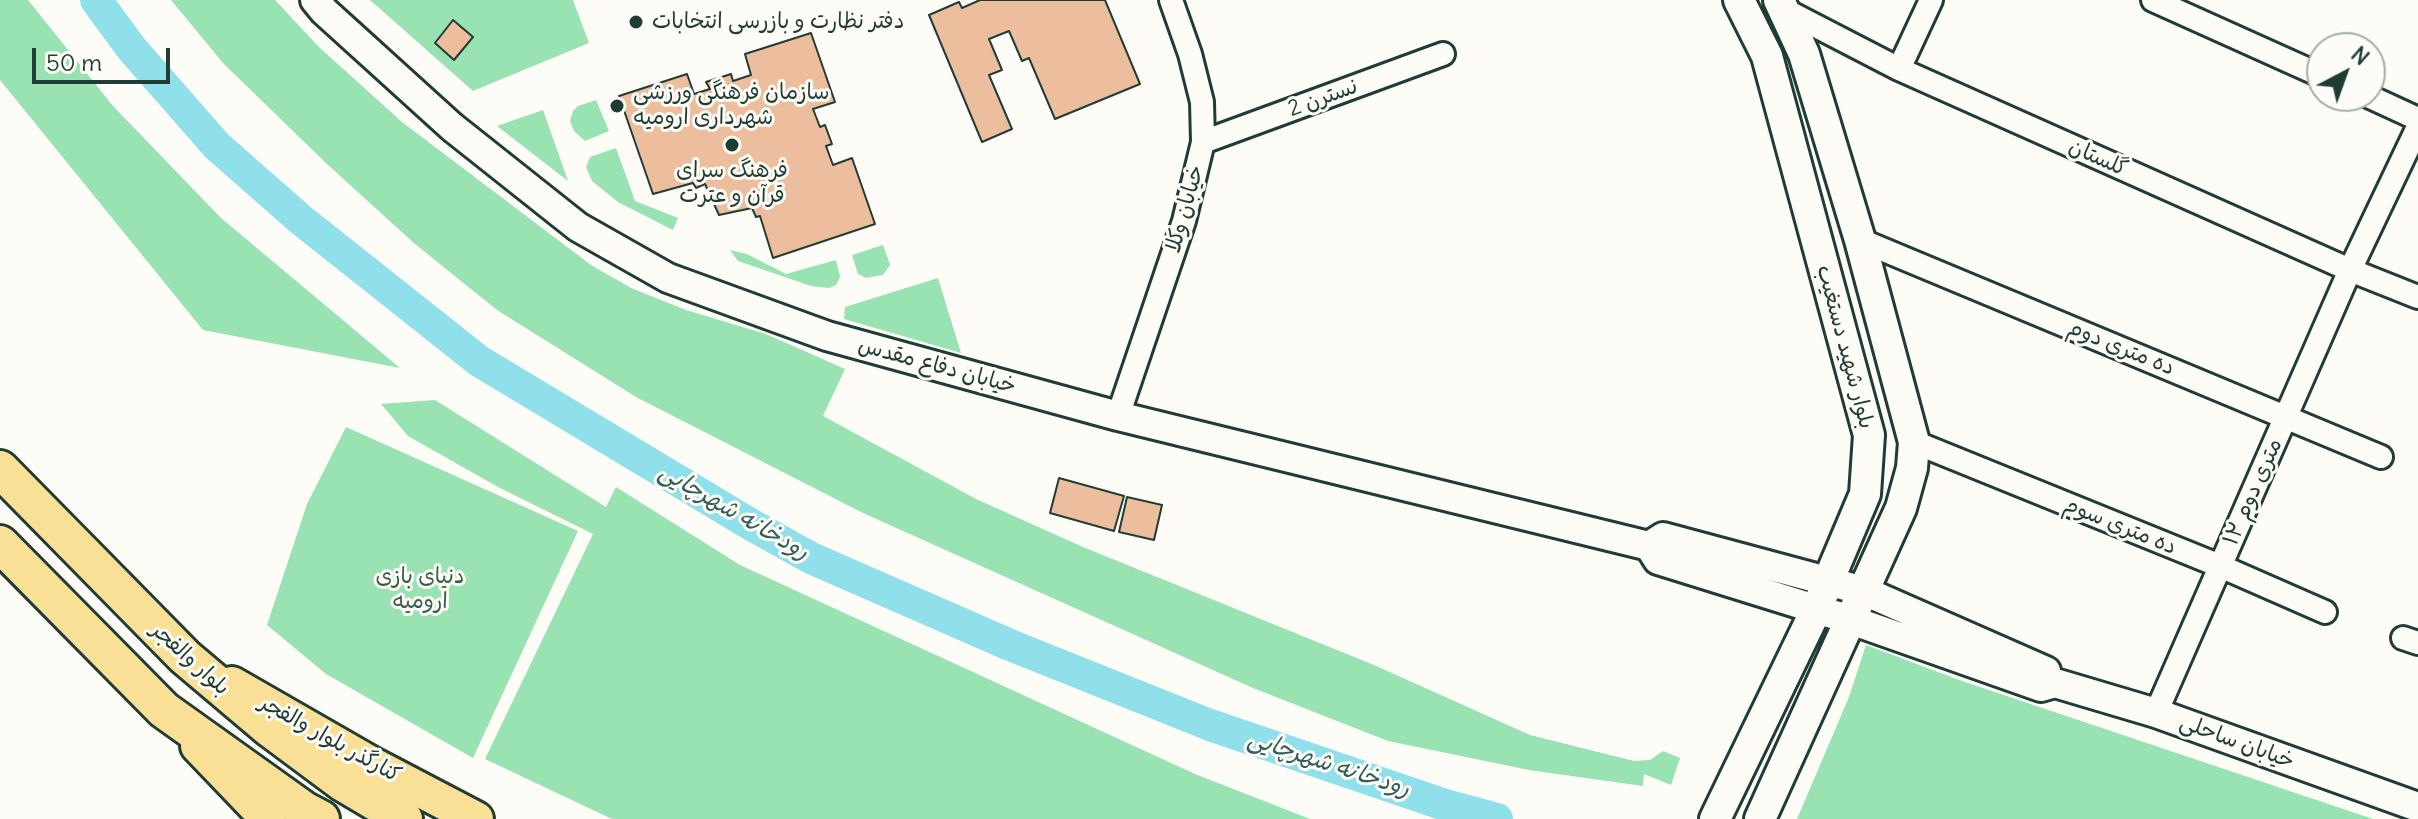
<!DOCTYPE html>
<html>
<head>
<meta charset="utf-8">
<style>
	body { margin:0 }
	#map { position:relative; width:2418px; height:819px; overflow:hidden; background:#fdfcf7; font-family:Delius,sans-serif }
	canvas { display:block }
	.north { position:absolute; left:2306px; top:32px; width:80px; height:80px; box-sizing:border-box; background:#fdfcf7; border:2px solid #a4b0a9; border-radius:50%; rotate:41deg; font-size:22px; font-weight:700; line-height:32px; text-align:center; color:#1f3d34 }
	.north::after { content:''; display:block; margin:auto; width:28px; height:36px; background:#1f3d34; clip-path:polygon(50% 0,100% 100%,50% 72%,0 100%) }
	.scale { position:absolute; left:32px; top:48px; width:138px; height:36px; box-sizing:border-box; border:4px solid #1f3d34; border-top:0; padding-left:10px; font-size:24px; line-height:28px; white-space:nowrap; color:#1f3d34; -webkit-text-stroke:6px #fdfcf7; paint-order:stroke }
</style>
</head>
<body>
<div id="map">
<canvas width="2418" height="819"></canvas>
<div class="north">N</div>
<div class="scale">50 m</div>
</div>
<script>
const g = document.querySelector('canvas').getContext('2d');
g.lineJoin = 'round';
function paint(path, color) { g.fillStyle = color; g.fill(path, 'evenodd'); }
const shape = rows => new Path2D(rows.map(r => 'M' + r).join(''));
function stroke(path, color, width, dash) { g.strokeStyle = color; g.lineWidth = width; g.lineCap = dash ? 'butt' : 'round'; g.setLineDash(dash || []); g.stroke(path); }
function label(font, color, halo, rows, align = 'center') {
  g.font = font + ' Delius,"Playpen Sans Arabic",sans-serif'; g.lineWidth = 6; g.setLineDash([]); g.textBaseline = 'middle'; g.strokeStyle = halo; g.fillStyle = color; for (const [text, x, y, turn = 0] of rows) {
    g.save(); g.translate(x, y); g.rotate((+turn || 0) * Math.PI / 180); g.textAlign = isNaN(turn) ? turn : align; if (halo) g.strokeText(text, 0, 0); g.fillText(text, 0, 0); g.restore();
  }
}
paint(shape([
	[0,0,28,0,113,106,221,218,400,368,203,330,0,80],
	[171,0,275,0,319,47,402,122,591,265,631,288,686,310,766,334,845,369,823,416,976,499,1083,547,1374,665,1530,735,1634,761,1650,760,1663,751,1680,758,1671,785,1644,774,1643,786,1529,770,1388,741,1253,688,863,513,636,397,497,310,415,244,327,164,223,63],
	[370,0,573,0,589,43,473,91],
	[596,100,609,131,585,141,574,131,570,121,573,111,578,106],
	[543,110,568,181,497,126],
	[616,148,635,201,678,218,673,230,618,202,592,181,586,167,590,157],
	[883,245,890,265,883,275,866,278,858,274,852,255],
	[730,250,747,254,786,274,836,260,840,277,836,285,829,288,811,286,738,261],
	[938,278,961,353,844,319,845,307],
	[435,400,606,507,616,487,740,565,1195,774,1310,819,612,819,485,759,593,534,498,487,408,436,381,404],
	[346,427,578,531,473,758,326,674,267,625,307,504],
	[1866,645,1962,681,2373,819,1797,819,1849,697]
]), '#99e2b1');
stroke(shape([
	[96,0,132,49,217,146,300,219,479,361,750,524,811,558,1010,645,1210,725,1445,805,1497,819]
]), '#90e0eb', 32);
const building = shape([
	[980,0,1105,0,1140,84,1055,119,1029,58,1022,61,1009,31,989,39,1002,70,989,75,1012,129,982,142,929,15,959,2,962,8,980,0],
	[453,20,473,37,454,60,435,43,453,20],
	[811,33,835,102,813,109,820,127,825,125,832,144,826,146,833,165,852,158,875,224,773,258,760,216,756,217,752,208,719,215,705,184,696,188,693,183,653,194,619,96,687,74,694,94,710,89,706,82,731,74,733,81,751,75,745,54,811,33],
	[1059,478,1124,496,1114,531,1050,513,1059,478],
	[1127,497,1162,505,1154,540,1119,532,1127,497]
]);
paint(building, '#edbe9d');
stroke(building, '#1f3d34', 2);
const minor = shape([
	[2153,0,2322,76],
	[1783,9,1899,69,2350,270,2418,297],
	[1899,69,1931,0],
	[2368,96,2418,119],
	[1203,142,1443,54],
	[1860,240,2381,457],
	[1118,416,1184,221,1203,142,1202,102,1190,54,1171,0],
	[1914,442,2220,566,2325,612],
	[2403,638,2418,643],
	[2156,713,2350,270,2418,127]
]);
const tertiary = shape([
	[315,0,324,11,452,127,578,227,668,278,827,336,1118,416,1649,546,1658,560,1851,620,2041,687,2055,683,2156,713,2418,807],
	[1649,546,1663,537,1864,591,2046,671]
]);
const secondary = shape([
	[1715,819,1816,610,1865,494,1869,435,1767,56,1739,0],
	[1760,819,1901,508,1912,468,1914,442,1860,240,1804,54,1779,0]
]);
const primary = shape([
	[232,684,373,765,476,819],
	[198,746,268,819]
]);
const trunk = shape([
	[0,469,185,657,269,728,343,783,404,819],
	[0,544,164,710,304,810,321,819]
]);
stroke(minor, '#1f3d34', 28);
stroke(tertiary, '#1f3d34', 34);
stroke(secondary, '#1f3d34', 36);
stroke(primary, '#1f3d34', 40);
stroke(trunk, '#1f3d34', 42);
stroke(minor, '#fdfcf7', 22);
stroke(tertiary, '#fdfcf7', 28);
stroke(secondary, '#fdfcf7', 30);
stroke(primary, '#fadf96', 34);
stroke(trunk, '#fadf96', 36);
for (const [x, y, r, color] of [
	[636,22,8,"#1f3d34"],
	[617,106,8,"#1f3d34"],
	[732,145,8,"#1f3d34"]
]) { const dot = new Path2D(); dot.arc(x, y, r, 0, 2 * Math.PI); g.fillStyle = color; g.fill(dot); stroke(dot, '#fdfcf7', 3); }
label('22px', '#1f3d34', '#fdfcf7', [
	["دفتر نظارت و بازرسی انتخابات",652,22],
	["سازمان فرهنگی ورزشی",633,93],
	["شهرداری ارومیه",633,118],
	["فرهنگ سرای",732,171,"center"],
	["قرآن و عترت",732,196,"center"]
], 'left');
label('22px', '#1f3d34', '#fdfcf7', [
	["نسترن 2",1323,98,-20],
	["گلستان",2098,158,24],
	["خیابان وکلا",1185,209,-74],
	["بلوار شهید دستغیب",1845,347,75],
	["ده متری دوم",2121,348,22],
	["خیابان دفاع مقدس",937,366,15],
	["۱۲ متری دوم",2253,492,-66],
	["ده متری سوم",2120,526,22],
	["بلوار والفجر",190,659,42],
	["کنارگذر بلوار والفجر",330,739,29],
	["خیابان ساحلی",2237,742,20]
]);
label('22px', '#375e4d', '#fdfcf7', [
	["دنیای بازی",420,577],
	["ارومیه",420,602]
]);
label('italic 24px', '#365e59', '#fdfcf7', [
	["رودخانه شهرچایی",734,512,30],
	["رودخانه شهرچایی",1329,764,18]
]);
</script>
</body>
</html>
